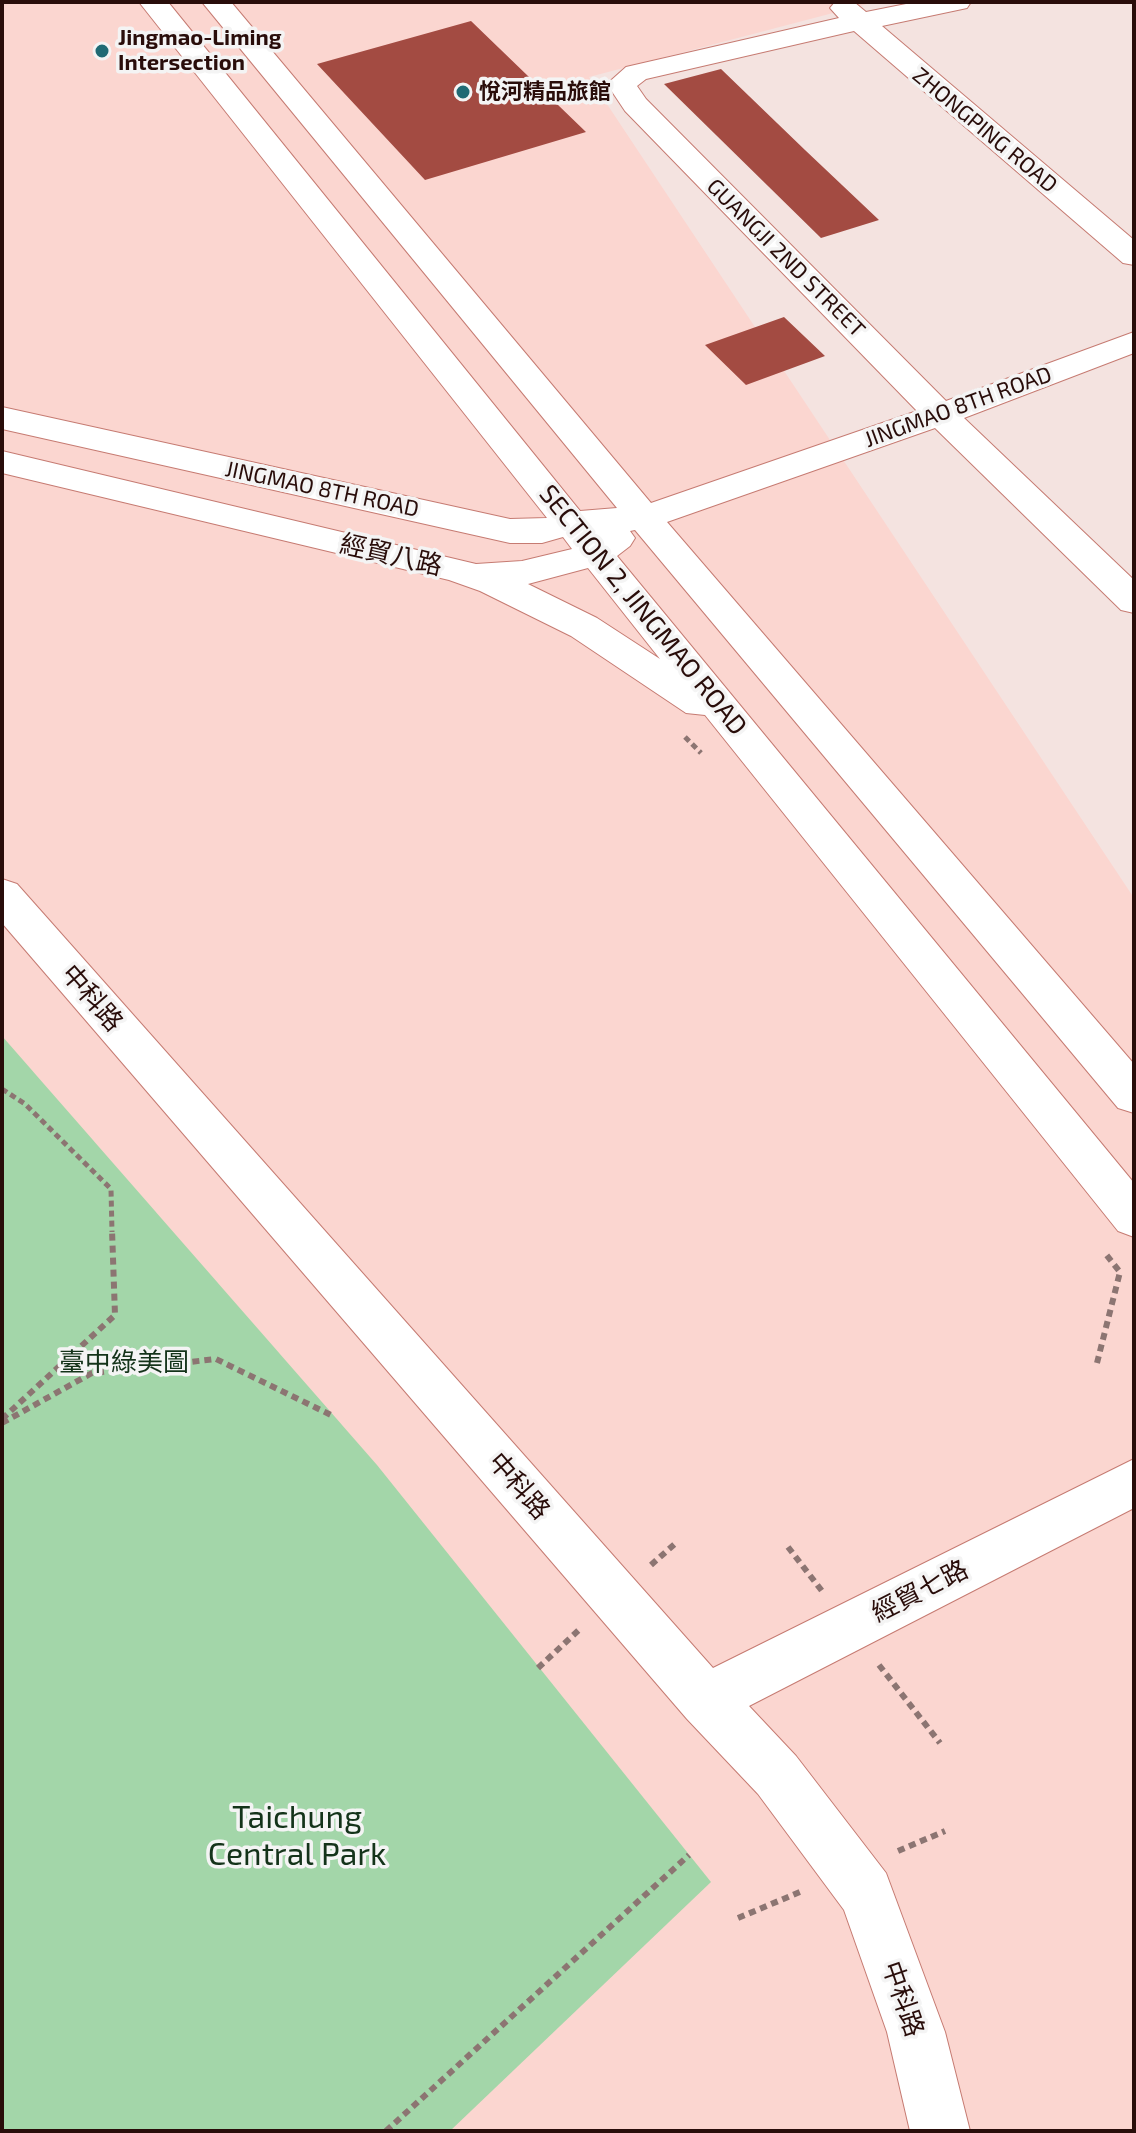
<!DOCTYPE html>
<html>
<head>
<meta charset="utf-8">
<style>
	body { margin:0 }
	#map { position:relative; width:1136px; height:2133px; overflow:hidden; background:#f4e3e0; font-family:"Exo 2",sans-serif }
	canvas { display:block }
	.frame { position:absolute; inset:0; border:4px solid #290d0a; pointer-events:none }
</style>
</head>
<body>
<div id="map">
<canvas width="1136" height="2133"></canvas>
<div class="frame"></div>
</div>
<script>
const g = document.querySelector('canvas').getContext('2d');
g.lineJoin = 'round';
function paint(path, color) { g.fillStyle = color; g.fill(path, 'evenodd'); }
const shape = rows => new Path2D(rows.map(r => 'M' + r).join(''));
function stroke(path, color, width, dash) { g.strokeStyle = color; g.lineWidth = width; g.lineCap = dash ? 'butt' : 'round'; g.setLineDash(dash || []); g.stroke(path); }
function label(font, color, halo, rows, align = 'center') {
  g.font = font + ' "Exo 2","Noto Sans TC",sans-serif'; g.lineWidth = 7; g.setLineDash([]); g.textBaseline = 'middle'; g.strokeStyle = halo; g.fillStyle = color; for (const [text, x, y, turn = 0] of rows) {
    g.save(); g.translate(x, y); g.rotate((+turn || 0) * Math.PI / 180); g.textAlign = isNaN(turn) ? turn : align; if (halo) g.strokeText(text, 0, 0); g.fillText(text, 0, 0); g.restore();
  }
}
paint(shape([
	[2,2,875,2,589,77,1134,898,1134,2131,2,2131]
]), '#fbd6d0');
paint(shape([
	[2,1036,377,1465,711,1882,450,2131,2,2131]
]), '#a3d6a9');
paint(shape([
	[471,21,586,132,425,180,317,64],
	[721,69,805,150,879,220,821,238,664,84],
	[784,317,825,356,746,385,705,345]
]), '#a34b42');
const minor = shape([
	[139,2,168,2,580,511,617,508,202,2,231,2,651,503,917,411,625,111,607,84,626,67,839,18,830,8,835,2,854,2,866,12,916,2,971,2,967,8,882,26,1134,240,1134,265,1123,263,854,31,646,79,637,86,646,99,946,401,1134,332,1134,353,964,418,1134,580,1134,613,1121,610,935,428,667,522,1134,1064,1134,1113,1118,1108,635,530,630,531,635,538,630,546,617,556,1134,1183,1134,1237,1118,1231,705,715,686,713,571,636,480,591,449,580,2,473,2,451,476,564,522,561,572,549,563,537,542,543,510,543,2,429,2,407,510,519,547,518,139,2],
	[588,568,660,659,597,618,528,584,588,568],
	[2,879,17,884,713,1668,1134,1459,1134,1508,749,1706,796,1756,886,1873,945,2032,970,2131,910,2131,887,2032,844,1910,758,1794,687,1719,2,923,2,879]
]);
stroke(minor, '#c67b72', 2);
stroke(shape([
	[685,737,701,753],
	[2,1089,25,1104,111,1189,112,1232]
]), '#8c7572', 5, [6, 4]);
stroke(shape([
	[1097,1363,1120,1272,1104,1252],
	[2,1419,115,1315,112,1230],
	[2,1423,92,1373,216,1359,333,1416],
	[788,1547,822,1591],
	[651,1565,677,1542],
	[879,1665,940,1743],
	[538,1668,581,1628],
	[898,1851,945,1831],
	[738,1918,800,1892],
	[386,2131,689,1855]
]), '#8c7572', 6, [7, 5]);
paint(minor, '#fff');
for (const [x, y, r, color] of [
	[102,51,8,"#206a74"],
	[463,92,8,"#206a74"]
]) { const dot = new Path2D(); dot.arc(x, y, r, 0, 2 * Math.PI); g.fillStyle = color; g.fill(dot); stroke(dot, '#f4f4f4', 3); }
label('bold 22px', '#290d0a', '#f4f4f4', [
	["Jingmao-Liming",118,38],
	["Intersection",118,63],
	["悅河精品旅館",479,92]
], 'left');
label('22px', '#290d0a', '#f4f4f4', [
	["ZHONGPING ROAD",985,130,40],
	["GUANGJI 2ND STREET",786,258,45],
	["JINGMAO 8TH ROAD",958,407,-20],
	["JINGMAO 8TH ROAD",322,489,12]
]);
label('26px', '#290d0a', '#f4f4f4', [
	["經貿八路",391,555,13],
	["SECTION 2, JINGMAO ROAD",643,610,51],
	["中科路",92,998,49],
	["中科路",519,1486,49],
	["經貿七路",920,1591,-27],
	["中科路",903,1999,71]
]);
label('26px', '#14331a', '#f4f4f4', [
	["臺中綠美圖",124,1362]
]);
label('32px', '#14331a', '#f4f4f4', [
	["Taichung",297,1817],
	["Central Park",297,1854]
]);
</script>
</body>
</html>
